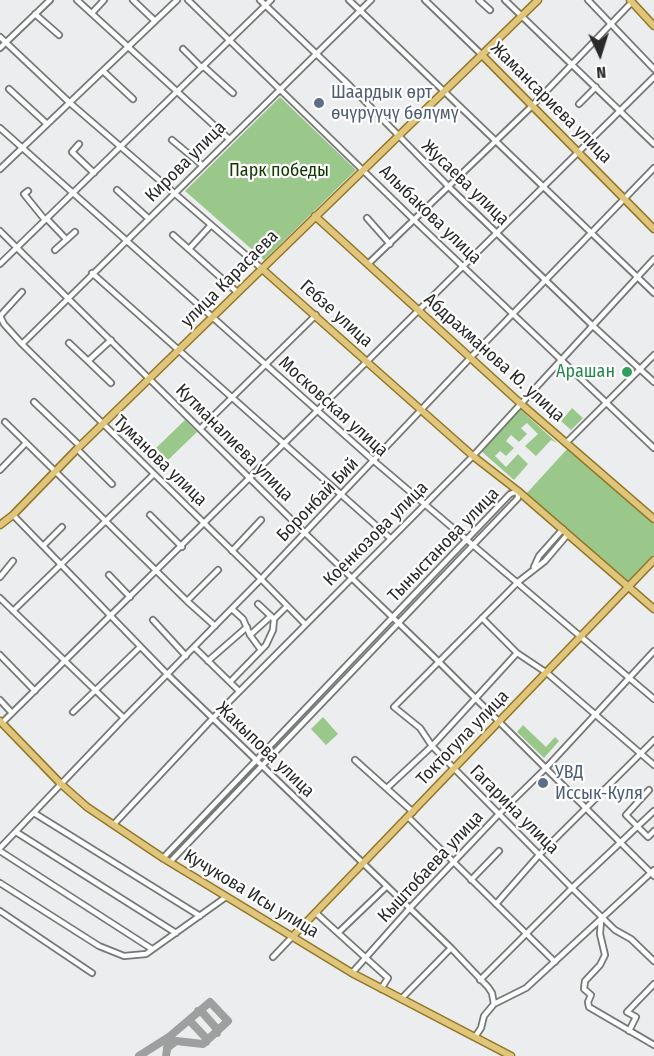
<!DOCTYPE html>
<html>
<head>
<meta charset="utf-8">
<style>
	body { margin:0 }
	#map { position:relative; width:654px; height:1056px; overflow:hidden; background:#ecedee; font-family:"Fira Sans Condensed",sans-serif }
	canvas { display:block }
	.north { position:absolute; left:570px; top:24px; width:60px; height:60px; -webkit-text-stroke:4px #fff; paint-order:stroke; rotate:176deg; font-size:16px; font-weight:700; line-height:24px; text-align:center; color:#2a2a2b }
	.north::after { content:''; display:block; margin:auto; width:21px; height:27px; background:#2a2a2b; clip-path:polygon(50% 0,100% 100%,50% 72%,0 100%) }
</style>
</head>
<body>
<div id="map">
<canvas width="654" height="1056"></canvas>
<div class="north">N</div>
</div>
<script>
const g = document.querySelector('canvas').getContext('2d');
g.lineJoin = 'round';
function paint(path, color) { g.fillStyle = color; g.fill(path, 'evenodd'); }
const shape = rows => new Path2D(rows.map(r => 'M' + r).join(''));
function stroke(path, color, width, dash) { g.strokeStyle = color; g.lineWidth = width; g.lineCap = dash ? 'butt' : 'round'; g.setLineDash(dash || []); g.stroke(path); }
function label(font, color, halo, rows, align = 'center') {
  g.font = font + ' "Fira Sans Condensed",sans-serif'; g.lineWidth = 4.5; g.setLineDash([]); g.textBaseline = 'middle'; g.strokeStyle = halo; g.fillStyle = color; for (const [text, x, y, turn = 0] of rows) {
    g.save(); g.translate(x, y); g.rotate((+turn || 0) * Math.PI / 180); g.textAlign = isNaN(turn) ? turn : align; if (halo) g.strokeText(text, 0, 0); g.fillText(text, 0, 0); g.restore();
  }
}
paint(shape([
	[280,97,356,170,264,260,185,191],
	[572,408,583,418,571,430,561,421],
	[520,409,557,443,551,440,536,456,525,446,538,434,527,423,521,428,527,434,519,442,511,435,506,441,514,448,506,456,500,451,495,456,506,467,518,454,528,464,514,480,481,451],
	[185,420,197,432,168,460,156,448],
	[568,448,654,524,654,554,628,582,526,494],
	[323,717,338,734,326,745,311,729],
	[523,725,546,747,555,737,559,741,544,758,517,732]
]), '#9ac88b');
stroke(shape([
	[198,1011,202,1012,217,1029,217,1033],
	[189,1020,206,1038,206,1042],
	[167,1048,176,1041,203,1044,228,1021,210,1002,169,1037],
	[139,1056,169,1037,166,1056]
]), '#9ea0a0', 8);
const minor = shape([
	[77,0,229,139],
	[133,0,155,21],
	[188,0,414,220,654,448],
	[260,0,350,86,449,187,593,326,654,382],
	[349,0,654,293],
	[425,0,481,54],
	[479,0,490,10],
	[505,0,654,144],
	[588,0,654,69],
	[92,13,104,0],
	[35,14,59,35],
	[0,37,70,103,261,268],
	[0,48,50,0],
	[183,49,202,68],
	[203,66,233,93],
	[103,71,133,99],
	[9,89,47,124],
	[579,104,596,87],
	[0,128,374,461,654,699],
	[172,140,202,165],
	[79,144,72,152,94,173],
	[0,169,177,0],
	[117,190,148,218],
	[28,191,24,194,45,220],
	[367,218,390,244],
	[47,219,66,239],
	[0,231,305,533,439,662,654,876],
	[173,235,237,292],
	[189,249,211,225],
	[55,250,75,232],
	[0,264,271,0],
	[368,264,532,106,632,2],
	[92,273,390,538],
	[0,316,4,324,22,344,261,579,305,624],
	[0,316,22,292],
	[69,343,88,361,111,340],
	[22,344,371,0],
	[88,361,111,383],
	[34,402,80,446],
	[5,422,187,601,215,626],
	[201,428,316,315],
	[566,443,654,355],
	[77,449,112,484],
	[0,470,26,443],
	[13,515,167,674,451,948,488,987,492,993,494,1004],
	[150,515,182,547],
	[568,534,545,561,518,582,394,707,420,728,432,746,572,888,615,930,631,939,654,961],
	[43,546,62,527],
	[232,551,261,520],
	[534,567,539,556,563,529],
	[109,575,130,597],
	[0,577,13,561],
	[0,598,124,718],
	[187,601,218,570],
	[258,604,274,619,287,606],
	[232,609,243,619,250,635,261,650],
	[13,611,154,474],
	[482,618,517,653,547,673,654,765],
	[153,620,186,656],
	[250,635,271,616],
	[194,647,239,691],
	[0,655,35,691],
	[208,661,247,627],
	[230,682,266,645,273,630,274,619],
	[0,700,12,713],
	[73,712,140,647],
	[2,723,654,77],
	[355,760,413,812],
	[387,788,432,746,517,653],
	[649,790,626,815,648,837,654,831],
	[34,813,200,916],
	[408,817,555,962],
	[114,824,213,718,473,456,654,259],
	[16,832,176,933],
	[0,848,124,718,261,579,473,355,654,168],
	[0,851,152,949],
	[163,858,510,494,518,491],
	[170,862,518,498,518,491],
	[471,880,499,851],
	[0,883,99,946,124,956,146,954,226,897],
	[496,904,539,855,654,740],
	[0,911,92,973],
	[316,913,388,978,381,989],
	[601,920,600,934,605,955,600,965,585,981,584,989,591,995,588,1002,589,1007,654,1045],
	[338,933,386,887],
	[273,957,293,936],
	[352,973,409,909,498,815,546,768,654,651],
	[480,980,572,888,654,811],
	[401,999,451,948],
	[629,1031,636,1017,627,1012,654,984],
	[475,1037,481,1028,484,1016,494,1004,526,988,654,870]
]);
const major = shape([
	[630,0,654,26],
	[481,54,654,229],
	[315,216,520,403,654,519],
	[261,268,473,456,518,491,654,609],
	[0,525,13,515,77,449,538,0],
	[0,721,61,784,87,807,163,858,352,973,511,1056],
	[293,936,654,560]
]);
stroke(minor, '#767777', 8);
stroke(major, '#937726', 9);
stroke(minor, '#fff', 4.5);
stroke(major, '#e0c67c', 6);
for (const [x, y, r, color] of [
	[319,103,6,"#5c6f8a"],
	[627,372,6,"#2e9e5b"],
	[543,783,6,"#5c6f8a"]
]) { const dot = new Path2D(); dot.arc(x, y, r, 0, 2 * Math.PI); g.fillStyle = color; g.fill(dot); stroke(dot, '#fff', 2); }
label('18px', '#4e5e75', '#fff', [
	["Шаардык өрт",331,93],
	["өчүрүүчү бөлүмү",331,114],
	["УВД",555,773],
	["Иссык-Куля",555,794]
], 'left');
label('18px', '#2a2a2b', '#fff', [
	["Жамансариева улица",551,103,45],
	["Кирова улица",186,162,-45],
	["Жусаева улица",465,183,44],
	["Алыбакова улица",430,215,44],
	["улица Карасаева",230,279,-45],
	["Гебзе улица",336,314,42],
	["Абдрахманова Ю. улица",494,358,42],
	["Московская улица",333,407,42],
	["Кутманалиева улица",234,443,45],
	["Туманова улица",160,461,44],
	["Боронбай Бий",318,500,-46],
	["Коенкозова улица",376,534,-45],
	["Тыныстанова улица",444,545,-46],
	["Токтогула улица",463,738,-46],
	["Жакыпова улица",265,750,44],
	["Гагарина улица",514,810,45],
	["Кыштобаева улица",431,867,-47],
	["Кучукова Исы улица",251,894,31]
]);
label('18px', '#123902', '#fff', [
	["Парк победы",279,171]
]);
label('18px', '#27864d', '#fff', [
	["Арашан",615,372]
], 'right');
</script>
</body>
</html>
